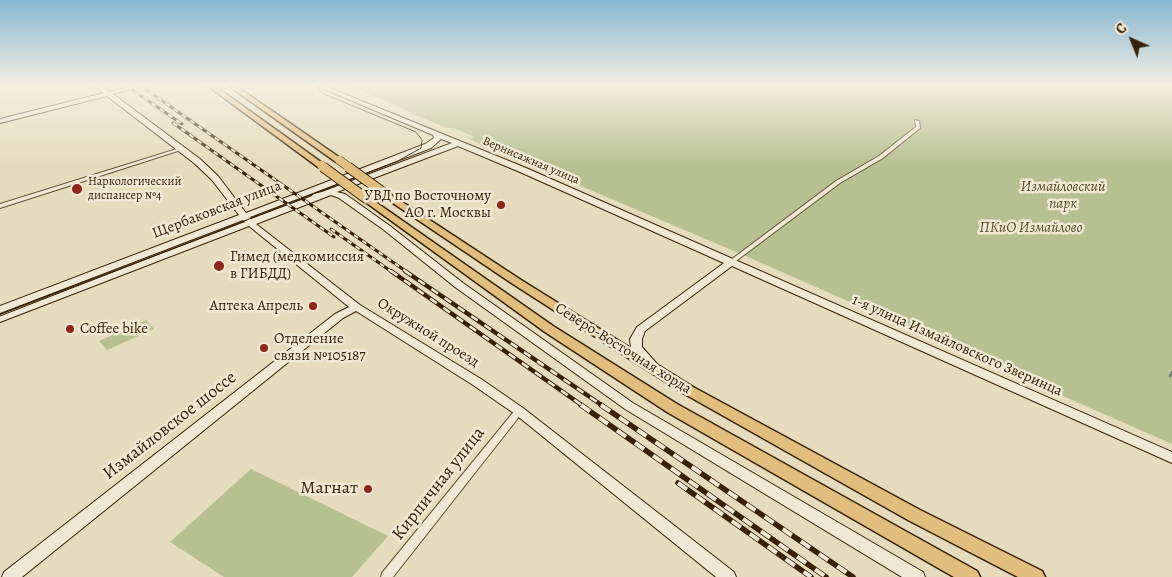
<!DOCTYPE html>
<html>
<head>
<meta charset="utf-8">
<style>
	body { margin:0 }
	#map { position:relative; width:1172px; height:577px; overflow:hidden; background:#e5dcbd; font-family:Alegreya,serif }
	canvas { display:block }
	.north { position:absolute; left:1107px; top:15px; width:50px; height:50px; -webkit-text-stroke:4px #eee8d4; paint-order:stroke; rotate:316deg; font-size:14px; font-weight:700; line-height:20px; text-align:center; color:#372208 }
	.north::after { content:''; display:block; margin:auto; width:18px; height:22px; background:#372208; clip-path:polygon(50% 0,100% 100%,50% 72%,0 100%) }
</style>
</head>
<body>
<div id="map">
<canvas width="1172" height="577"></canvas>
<div class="north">С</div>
</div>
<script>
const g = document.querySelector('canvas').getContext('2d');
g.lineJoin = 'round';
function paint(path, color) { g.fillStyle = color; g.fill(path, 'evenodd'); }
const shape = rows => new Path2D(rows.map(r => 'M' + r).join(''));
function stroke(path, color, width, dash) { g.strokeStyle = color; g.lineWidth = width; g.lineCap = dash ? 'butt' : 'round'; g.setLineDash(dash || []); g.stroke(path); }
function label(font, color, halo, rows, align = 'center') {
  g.font = font + ' Alegreya,serif'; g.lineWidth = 5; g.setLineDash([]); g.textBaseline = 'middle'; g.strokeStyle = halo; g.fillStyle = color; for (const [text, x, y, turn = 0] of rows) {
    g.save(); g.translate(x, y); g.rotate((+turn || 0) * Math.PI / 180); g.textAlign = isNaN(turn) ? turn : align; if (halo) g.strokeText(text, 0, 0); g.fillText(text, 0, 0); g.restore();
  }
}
paint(shape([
	[346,86,1172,86,1172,444,741,254,555,175,520,163,470,139,474,137,454,128,446,128,358,89],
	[146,320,154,329,107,350,99,341],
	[251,469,388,536,352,577,224,577,170,542]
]), '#b6c090');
stroke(shape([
	[1170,376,1172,372]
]), '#707e6f', 2.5);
const street = shape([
	[915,120,919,121,920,128,883,158,840,183,732,264,728,264,727,263,728,262,836,181,879,156,916,127,915,120],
	[180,148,184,149,0,208,0,204,180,148],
	[519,408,522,409,523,411,522,413,393,577,381,577,382,573,516,409,519,408]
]);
const secondary = shape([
	[95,86,102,86,109,92,132,86,142,86,113,94,200,159,218,176,246,213,425,144,434,138,433,135,317,86,325,86,526,168,1172,452,1172,463,732,266,645,331,642,339,642,347,658,365,656,368,652,369,648,368,631,348,630,339,637,327,724,263,520,172,458,146,337,192,345,194,390,226,463,283,633,403,923,572,925,577,902,577,625,409,455,287,384,230,339,198,331,195,256,224,360,305,481,379,523,408,734,572,736,577,716,577,515,414,473,385,356,311,343,318,22,577,2,577,4,572,335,314,349,307,249,226,0,322,0,315,245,222,243,220,0,313,0,306,239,215,212,180,194,163,107,96,0,123,0,119,104,93,95,86],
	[441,139,452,143,322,192,313,194,312,196,251,219,250,217,431,148,441,139]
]);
const primary = shape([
	[208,86,215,86,325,165,324,167,318,167,208,86],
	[229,86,236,86,343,160,339,162,336,162,229,86],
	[384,190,521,280,693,387,920,510,1042,571,1045,577,1018,577,908,520,683,393,513,284,381,195,379,193,384,190],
	[367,196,553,326,677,404,977,571,980,577,954,577,667,412,545,332,364,201,364,197,367,196]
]);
stroke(street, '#625035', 2);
stroke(secondary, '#372208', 2);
stroke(primary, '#372208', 3);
paint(street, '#eee8d4');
paint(secondary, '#eee8d4');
paint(primary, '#e2be7e');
stroke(shape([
	[0,316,398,161,421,148,422,140,416,132,324,94,320,91,319,86]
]), '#372208', 1);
const railFar2 = shape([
	[127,86,182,124],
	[141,86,407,272],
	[173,123,334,237],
	[331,229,392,272]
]);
const railFar1 = shape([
	[391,271,583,406],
	[405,271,603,406]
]);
const rail = shape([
	[581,405,826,577],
	[601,405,853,577],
	[678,483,811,577]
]);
stroke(railFar2, '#372208', 3);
stroke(railFar1, '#372208', 4.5);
stroke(rail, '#372208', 5.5);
stroke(railFar2, '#eee8d4', 2, [5]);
stroke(railFar1, '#eee8d4', 2.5, [8]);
stroke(rail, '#eee8d4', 4, [11]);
const primaryBridgeFar1 = shape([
	[339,160,350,168],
	[321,165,325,168]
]);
const primaryBridge = shape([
	[323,167,367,199],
	[348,167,384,193]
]);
stroke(primaryBridgeFar1, '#372208', 9, []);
stroke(primaryBridge, '#372208', 11, []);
stroke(primaryBridgeFar1, '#e2be7e', 8);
stroke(primaryBridge, '#e2be7e', 9);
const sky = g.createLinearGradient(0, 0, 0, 167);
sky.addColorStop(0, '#87b7d3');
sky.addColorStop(0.51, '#f3efe1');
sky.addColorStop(1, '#f3efe100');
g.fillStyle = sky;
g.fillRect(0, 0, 1172, 167);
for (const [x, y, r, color] of [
	[77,189,6,"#8f2418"],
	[501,205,5,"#8f2418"],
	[219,266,6,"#8f2418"],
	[313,306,5,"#8f2418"],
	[70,329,5,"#8f2418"],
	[264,348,5,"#8f2418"],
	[368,489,5,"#8f2418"]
]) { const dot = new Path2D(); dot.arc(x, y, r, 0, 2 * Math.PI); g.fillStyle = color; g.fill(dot); stroke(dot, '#eee8d4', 2); }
label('12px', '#372208', '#eee8d4', [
	["Вернисажная улица",531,161,23]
]);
label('12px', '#372208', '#eee8d4', [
	["Наркологический",88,182],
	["диспансер №4",88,196]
], 'left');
label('italic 15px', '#574a2a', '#eee8d4', [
	["Измайловский",1063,187],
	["парк",1063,204],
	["ПКиО Измайлово",1031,228]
]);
label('15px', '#372208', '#eee8d4', [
	["УВД по Восточному",491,196,"right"],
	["АО г. Москвы",491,213,"right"],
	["Гимед (медкомиссия",230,257],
	["в ГИБДД)",230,274],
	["Аптека Апрель",303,306,"right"],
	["Coffee bike",80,329],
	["Отделение",274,339],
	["связи №105187",274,356]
], 'left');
label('15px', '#372208', '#eee8d4', [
	["Щербаковская улица",217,210,-21],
	["Окружной проезд",428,333,32],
	["1-я улица Измайловского Зверинца",957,346,24],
	["Северо-Восточная хорда",623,349,32]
]);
label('18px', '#372208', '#eee8d4', [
	["Измайловское шоссе",170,426,-38],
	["Кирпичная улица",439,484,-52]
]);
label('18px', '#372208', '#eee8d4', [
	["Магнат",358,489]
], 'right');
</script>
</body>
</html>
